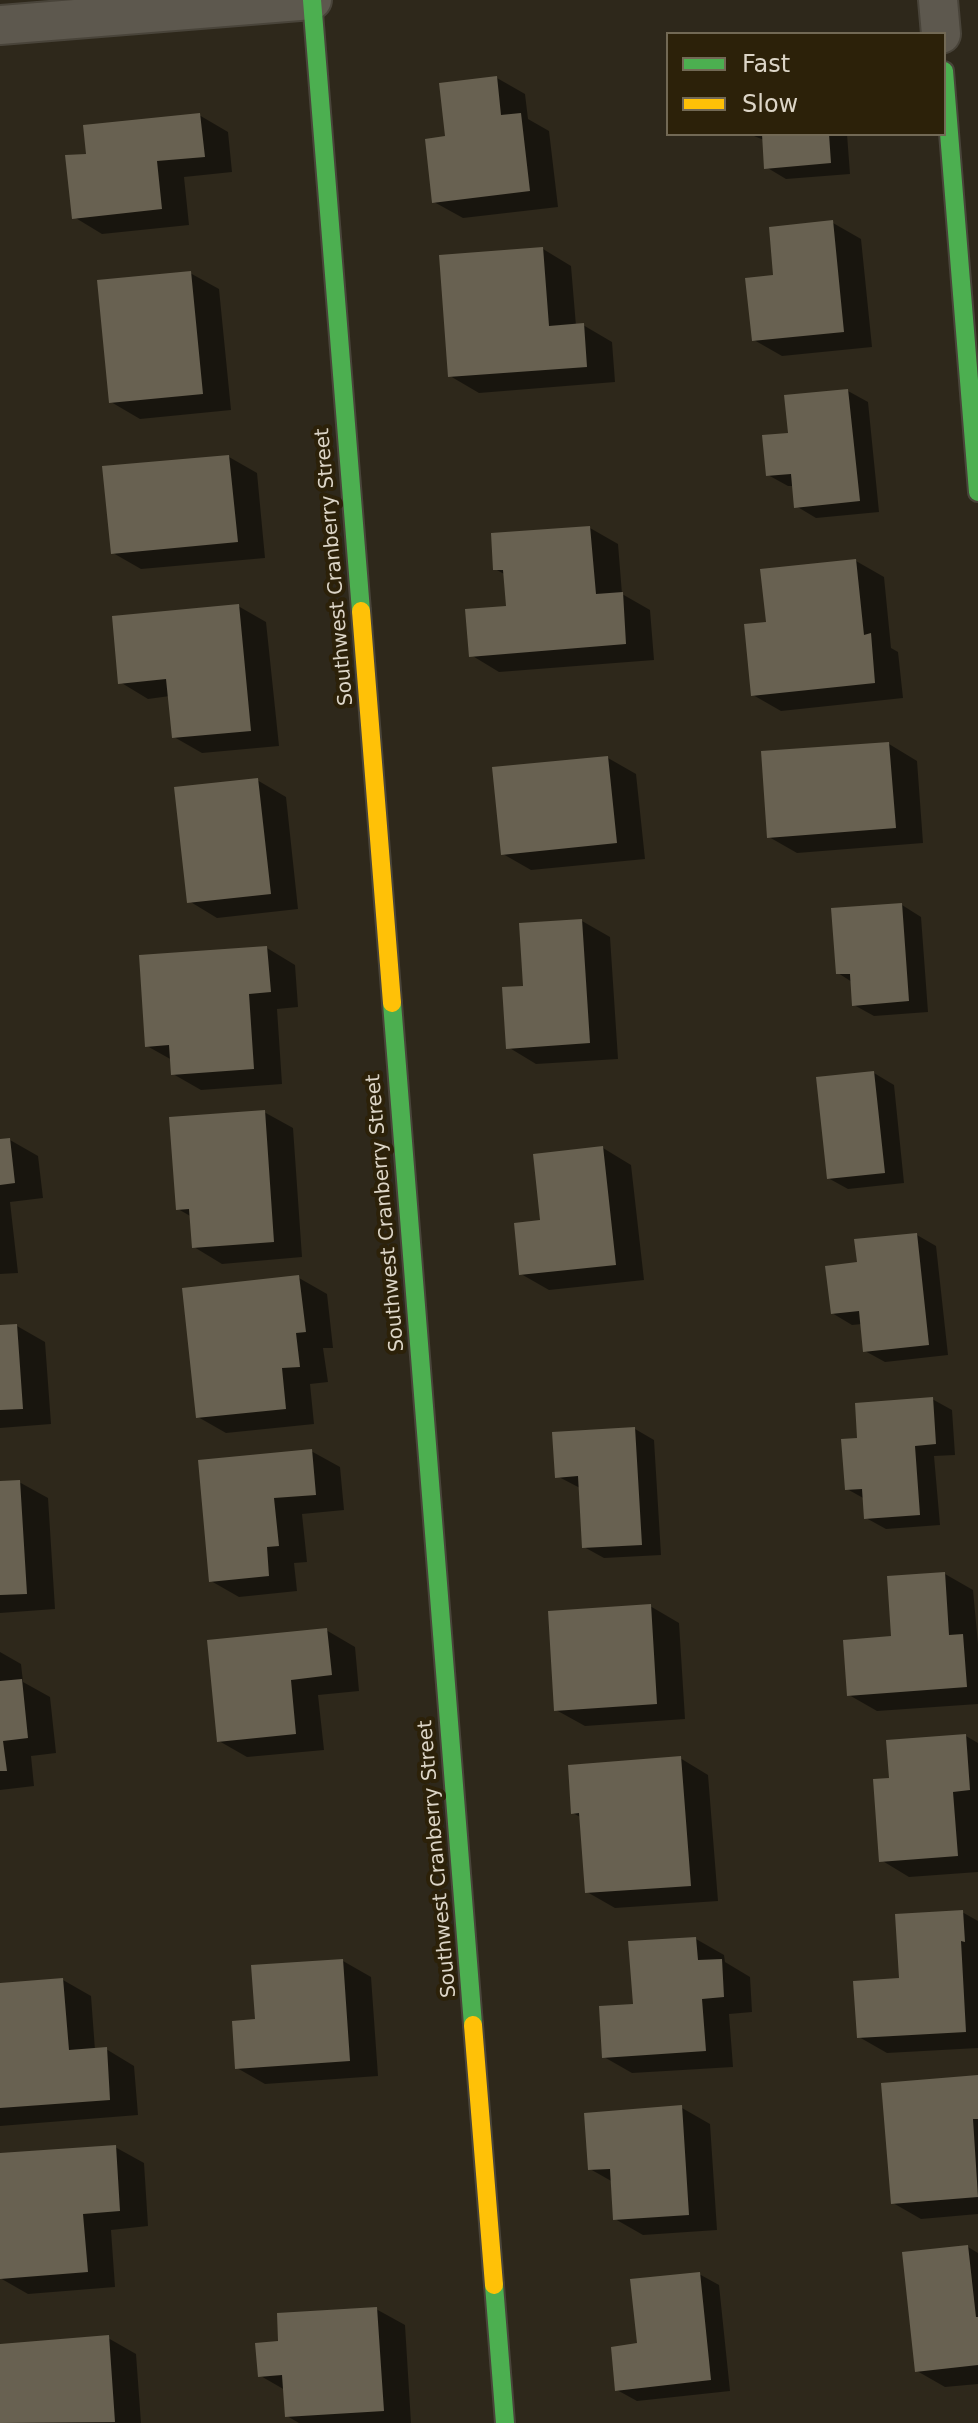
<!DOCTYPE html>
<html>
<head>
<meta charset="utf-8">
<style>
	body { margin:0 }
	#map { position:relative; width:978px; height:2423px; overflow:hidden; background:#2e281b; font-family:"DejaVu Sans",sans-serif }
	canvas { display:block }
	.legend { position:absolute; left:666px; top:32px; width:280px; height:104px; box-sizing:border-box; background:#2c2109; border:2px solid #726955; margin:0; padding:10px 14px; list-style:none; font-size:24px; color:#dcd5c7 }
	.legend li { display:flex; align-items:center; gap:16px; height:40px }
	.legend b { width:40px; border:2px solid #726955 }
</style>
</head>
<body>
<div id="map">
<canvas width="978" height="2423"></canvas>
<ul class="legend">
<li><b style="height:10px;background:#4caf50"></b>Fast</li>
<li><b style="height:10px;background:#ffc107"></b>Slow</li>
</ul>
</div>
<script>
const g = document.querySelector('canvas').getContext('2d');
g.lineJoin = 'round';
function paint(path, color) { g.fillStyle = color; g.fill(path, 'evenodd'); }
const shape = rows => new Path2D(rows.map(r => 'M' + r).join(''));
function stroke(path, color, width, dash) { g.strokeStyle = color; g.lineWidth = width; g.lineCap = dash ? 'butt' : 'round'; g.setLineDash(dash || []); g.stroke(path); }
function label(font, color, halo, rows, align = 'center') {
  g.font = font + ' "DejaVu Sans",sans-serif'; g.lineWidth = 8; g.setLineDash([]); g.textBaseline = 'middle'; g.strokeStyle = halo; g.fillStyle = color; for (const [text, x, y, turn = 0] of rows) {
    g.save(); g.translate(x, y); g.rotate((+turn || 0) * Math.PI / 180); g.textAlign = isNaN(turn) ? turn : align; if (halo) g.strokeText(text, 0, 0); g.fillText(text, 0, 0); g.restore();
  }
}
paint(shape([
	[497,78,525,94,528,119,549,131,558,207,463,218,434,202,448,138],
	[199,115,228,132,232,172,184,177,189,225,102,234,74,217,88,155],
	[749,134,847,134,850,174,786,179,766,167,764,140],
	[833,223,861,239,872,347,782,356,754,340,776,277],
	[543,249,571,266,576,326,583,325,612,342,615,382,479,393,450,376],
	[190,273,219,289,231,410,140,419,111,402],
	[848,391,868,402,879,512,816,518,796,506,794,486,788,486,768,475,790,435],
	[229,457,257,473,265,558,141,569,113,553],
	[590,528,618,544,622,594,650,610,654,660,499,672,471,655,508,608,506,575,495,569],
	[856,561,884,577,891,648,898,652,903,698,781,711,753,695,768,623],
	[238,606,266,622,279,746,202,753,174,737,170,696,148,699,120,682],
	[889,744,917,761,923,843,797,853,769,837],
	[608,758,636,774,645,859,531,870,503,854],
	[257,780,286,797,298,909,217,918,189,901],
	[902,905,921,917,928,1012,874,1016,854,1005,852,982,838,973],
	[582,921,610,937,618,1059,536,1064,508,1047,525,988],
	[267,948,295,965,298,1007,277,1009,282,1084,201,1090,173,1074,172,1060,147,1046],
	[874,1073,894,1085,904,1183,848,1189,828,1178],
	[264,1112,293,1128,302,1257,222,1264,194,1247,192,1217,178,1209],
	[10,1140,38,1156,43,1198,10,1202,18,1273,0,1274,0,1141],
	[603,1148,631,1165,644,1280,549,1290,521,1274],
	[917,1235,936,1246,948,1355,885,1362,865,1351,862,1324,852,1325,832,1313,859,1264],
	[299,1278,327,1294,333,1348,323,1348,328,1382,310,1384,314,1424,226,1433,198,1417],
	[17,1326,45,1342,51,1424,0,1428,0,1327],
	[932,1399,952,1410,955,1455,934,1456,940,1525,886,1529,866,1518,865,1499,847,1489,859,1440],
	[635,1429,654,1440,661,1555,604,1558,584,1547,580,1488,557,1476],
	[311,1451,340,1467,344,1510,302,1514,307,1562,294,1563,297,1591,239,1597,211,1581,200,1462],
	[19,1482,48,1498,55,1609,0,1613,0,1483],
	[945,1574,973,1590,978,1644,978,1704,877,1711,849,1695],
	[650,1606,679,1623,685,1719,585,1726,556,1710],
	[326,1630,355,1647,359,1691,318,1695,324,1750,247,1757,219,1741],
	[0,1652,21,1664,23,1682,50,1697,56,1753,31,1756,34,1786,0,1790],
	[966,1736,978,1743,978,1872,909,1877,881,1860,891,1780],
	[680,1758,708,1775,718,1901,615,1908,587,1892,582,1818,573,1813],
	[962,1912,978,1921,978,2048,887,2053,859,2037,901,1980],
	[696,1939,724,1955,725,1962,750,1977,752,2012,729,2014,733,2067,632,2073,604,2057,635,2006],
	[343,1961,371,1977,378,2076,265,2084,237,2068,257,2021],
	[63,1980,91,1996,95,2050,106,2049,134,2066,138,2115,0,2126,0,1985],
	[978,2077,978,2214,921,2219,893,2203],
	[682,2108,710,2124,717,2230,643,2235,615,2219,613,2182,590,2169],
	[115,2147,144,2163,148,2226,111,2230,115,2287,28,2294,0,2278,0,2155],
	[968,2247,978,2253,978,2384,945,2387,917,2371],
	[699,2274,719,2285,730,2391,637,2401,617,2390,639,2345],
	[376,2309,405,2325,411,2423,299,2423,287,2416,285,2390,259,2375,280,2343],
	[108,2338,136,2354,141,2423,0,2423,0,2346]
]), '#0007');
paint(shape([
	[497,76,501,115,521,113,530,191,432,203,425,139,445,136,439,83],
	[200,113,205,157,157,161,162,209,72,219,65,155,86,154,83,125],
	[762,134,829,134,831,163,764,169],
	[833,220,844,332,752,341,745,278,773,275,769,227],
	[543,247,549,326,584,323,587,367,448,377,439,255],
	[191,271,203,394,109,403,97,280],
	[848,389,860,501,794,508,791,474,766,476,762,435,788,433,784,395],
	[229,455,238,542,111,554,102,466],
	[590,526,596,594,623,592,626,644,469,657,465,609,506,606,503,570,493,570,491,533],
	[856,559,864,635,871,633,875,683,751,696,744,624,766,622,760,569],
	[239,604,251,731,172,738,166,679,118,684,112,616],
	[889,742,896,828,767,838,761,751],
	[608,756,617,843,501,855,492,767],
	[258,778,271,894,187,903,174,787],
	[902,903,909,1001,852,1006,850,974,836,974,831,908],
	[582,919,590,1043,506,1049,502,987,523,986,519,923],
	[267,946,271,992,249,994,254,1069,171,1075,169,1045,145,1047,139,955],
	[874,1071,885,1173,827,1179,816,1077],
	[265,1110,274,1242,192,1248,189,1209,176,1210,169,1117],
	[10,1138,15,1183,0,1185,0,1139],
	[603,1146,616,1265,519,1275,514,1223,540,1220,533,1154],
	[917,1233,929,1345,863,1352,859,1311,831,1314,825,1266,857,1262,854,1239],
	[299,1275,306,1332,296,1333,300,1367,282,1368,286,1409,196,1418,182,1288],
	[17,1324,23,1409,0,1410,0,1325],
	[933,1397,936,1444,915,1446,920,1515,864,1519,862,1489,845,1490,841,1439,857,1438,855,1403],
	[635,1427,642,1545,582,1548,578,1476,555,1478,552,1432],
	[312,1449,316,1495,274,1498,279,1546,267,1547,269,1576,209,1582,198,1460],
	[20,1480,27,1594,0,1595,0,1481],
	[945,1572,949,1635,963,1634,967,1687,847,1696,843,1640,891,1636,887,1576],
	[651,1604,657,1704,554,1711,548,1611],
	[327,1628,332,1675,291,1680,296,1734,217,1742,207,1640],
	[22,1679,28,1738,3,1741,7,1771,0,1771,0,1681],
	[966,1734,970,1790,953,1792,958,1856,879,1862,873,1779,889,1778,886,1740],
	[681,1756,691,1886,585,1893,579,1813,571,1814,568,1765],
	[963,1910,965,1942,961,1941,966,2032,857,2038,853,1981,899,1978,895,1914],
	[696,1937,698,1960,722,1959,724,1997,702,1999,706,2051,602,2058,599,2006,633,2004,628,1941],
	[343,1959,350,2061,235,2069,232,2021,255,2019,251,1965],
	[63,1978,69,2050,107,2047,110,2100,0,2108,0,1983],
	[978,2075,978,2119,973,2119,978,2197,891,2204,881,2083],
	[682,2105,689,2215,613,2220,610,2169,588,2170,584,2113],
	[116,2145,120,2211,83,2214,88,2272,0,2279,0,2153],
	[968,2245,976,2317,978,2317,978,2365,915,2372,902,2252],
	[700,2272,711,2380,615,2391,611,2347,637,2343,630,2279],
	[377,2307,384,2411,285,2417,282,2375,258,2377,255,2343,278,2341,277,2313],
	[109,2335,115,2422,0,2423,0,2344]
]), '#686151');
const street = shape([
	[938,0,941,34],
	[0,25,312,0]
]);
const fast = shape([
	[312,0,361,611],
	[944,71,978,492],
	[392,1003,473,2025],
	[494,2285,505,2423]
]);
const slow = shape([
	[361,611,392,1003],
	[473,2025,494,2285]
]);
stroke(street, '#49443a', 42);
stroke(fast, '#49443a', 22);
stroke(slow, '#49443a', 22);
stroke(street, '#5d584e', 38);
stroke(fast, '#4caf50', 18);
stroke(slow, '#ffc107', 18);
label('20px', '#dcd5c7', '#2c2109', [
	["Southwest Cranberry Street",335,567,-95],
	["Southwest Cranberry Street",386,1213,-95],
	["Southwest Cranberry Street",438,1859,-95]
]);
</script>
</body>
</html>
